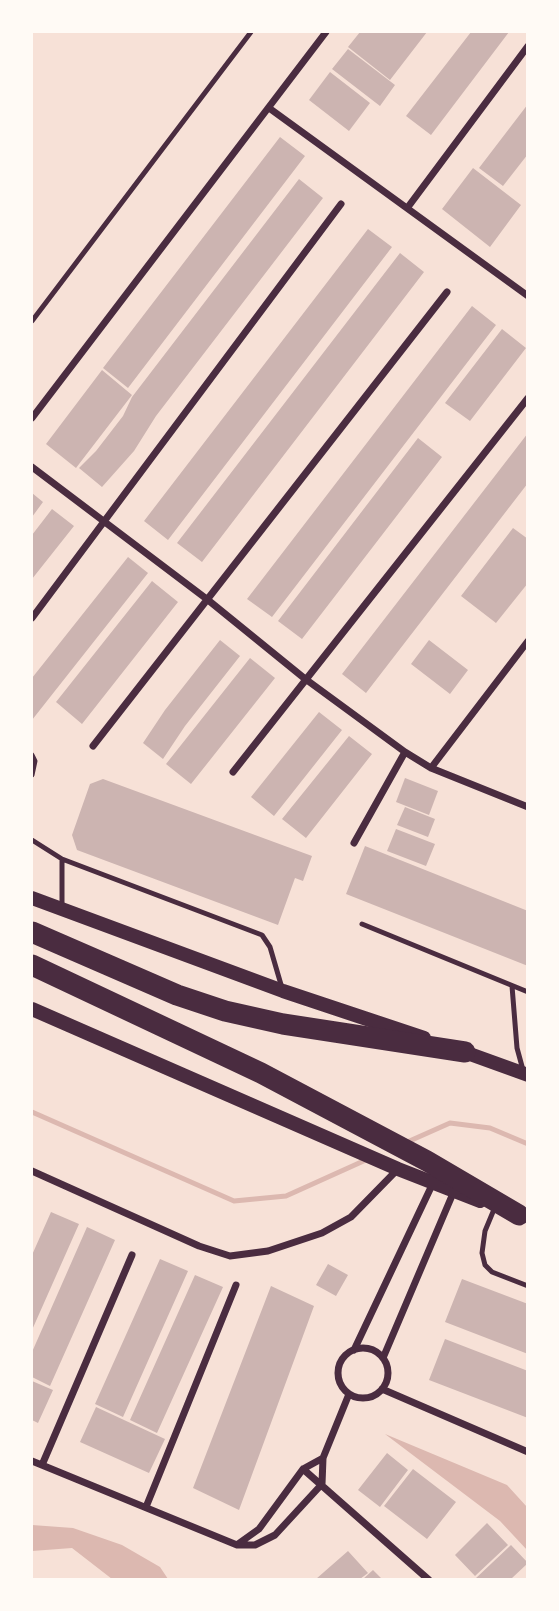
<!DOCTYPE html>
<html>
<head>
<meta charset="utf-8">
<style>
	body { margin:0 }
	#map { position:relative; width:559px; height:1611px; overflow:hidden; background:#f7e1d7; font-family:Inter,sans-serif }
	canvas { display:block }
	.frame { position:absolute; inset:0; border:33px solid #fffaf5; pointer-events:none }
</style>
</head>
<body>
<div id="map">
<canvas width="559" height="1611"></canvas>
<div class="frame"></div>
</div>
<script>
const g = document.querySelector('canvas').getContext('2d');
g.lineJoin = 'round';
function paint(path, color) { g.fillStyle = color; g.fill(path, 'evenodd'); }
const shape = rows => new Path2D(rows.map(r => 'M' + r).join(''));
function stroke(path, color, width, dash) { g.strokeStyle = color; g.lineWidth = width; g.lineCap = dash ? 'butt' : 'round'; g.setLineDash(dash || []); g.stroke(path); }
paint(shape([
	[385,1434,507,1485,527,1507,527,1550,500,1521],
	[32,1525,73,1528,122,1545,160,1567,168,1579,112,1579,72,1548,32,1551]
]), '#dcb8b0');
stroke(shape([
	[32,1112,234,1201,286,1196,368,1159],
	[405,1143,450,1123,490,1128,528,1144]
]), '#dcb8b0', 5);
paint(shape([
	[360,32,427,32,390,80,348,47],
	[471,32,509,32,431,135,406,116],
	[348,49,395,85,380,106,332,69],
	[330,72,370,103,349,131,309,100],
	[528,104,528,154,503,186,479,168],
	[280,137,305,156,128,388,103,368],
	[473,168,521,205,490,247,442,209],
	[299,179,323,198,156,416,134,451,102,487,79,468,96,451,123,416,132,397],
	[368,229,392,247,168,540,144,521],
	[400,253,424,272,202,562,177,543],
	[472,306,496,325,272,617,247,599],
	[502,329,526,348,470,421,445,403],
	[102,370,132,395,76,468,46,444],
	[528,433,528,483,366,693,342,674],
	[418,438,442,457,302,639,278,621],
	[32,493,43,502,32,517],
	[52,509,74,526,32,579,32,535],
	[513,528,528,539,528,583,496,623,461,596],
	[128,557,148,573,32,720,32,678],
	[152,581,178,602,82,724,56,702],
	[220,640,240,656,185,726,163,759,143,743,165,710],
	[429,640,468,670,450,694,411,664],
	[250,658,275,678,191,784,166,764],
	[319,712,342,730,274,816,251,797],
	[349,736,372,754,306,838,282,819],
	[405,778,438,791,429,815,396,802],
	[103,779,312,856,303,881,295,878,278,925,77,850,72,835,90,784],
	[405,807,435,819,428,837,397,825],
	[396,829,435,844,426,866,387,851],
	[365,846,528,911,528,966,346,894],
	[51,1212,79,1224,32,1330,32,1255],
	[87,1227,115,1240,50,1386,32,1377,32,1352],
	[160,1259,188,1271,123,1417,95,1404],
	[328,1264,348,1275,336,1296,316,1285],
	[195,1275,223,1287,157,1433,130,1420],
	[462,1279,528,1304,528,1354,445,1322],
	[271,1286,314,1306,239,1510,193,1488],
	[445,1339,528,1371,528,1418,429,1380],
	[32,1381,53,1390,38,1423,32,1420],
	[96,1407,165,1439,149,1473,80,1442],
	[387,1453,408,1470,380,1507,358,1490],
	[413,1469,456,1502,427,1539,384,1506],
	[487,1523,508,1545,475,1576,455,1555],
	[511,1545,528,1563,511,1579,475,1579],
	[348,1551,368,1573,360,1579,316,1579],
	[373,1570,382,1579,363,1579]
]), '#ccb4b1');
stroke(shape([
	[32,321,251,32],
	[32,755,35,761,32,775],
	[32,840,62,859,62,907],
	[62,859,262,935,270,947,282,988],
	[362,924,528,992],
	[512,986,517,1048,523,1070],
	[495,1207,485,1231,482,1253,485,1265,492,1272,528,1286]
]), '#4a2c40', 5);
stroke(shape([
	[269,108,528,296],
	[408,207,528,46],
	[32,418,326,32],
	[32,467,208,600,304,678,405,752,431,768,528,807],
	[32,618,341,204],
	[93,746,447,292],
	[431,768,528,641],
	[233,772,528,398],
	[354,843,405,752],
	[32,1171,199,1246,230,1256,268,1251,322,1233,351,1217,397,1170],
	'338 1373a25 25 0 1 1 50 0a25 25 0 1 1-50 0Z',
	[354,1350,433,1183],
	[383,1358,454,1191],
	[382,1389,528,1452],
	[32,1461,237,1545,255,1545,275,1535,322,1484,323,1458,349,1394],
	[42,1465,132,1255],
	[303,1469,429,1580],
	[146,1507,236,1285],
	[238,1544,259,1529,303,1469,323,1458]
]), '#4a2c40', 7);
stroke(shape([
	[32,898,283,991,424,1038],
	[32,1009,398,1169,480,1201],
	[456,1049,528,1075]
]), '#4a2c40', 14);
stroke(shape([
	[32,932,177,995,225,1011,283,1024,465,1052],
	[32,965,261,1073,427,1161,519,1215]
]), '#4a2c40', 21);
</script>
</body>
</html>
